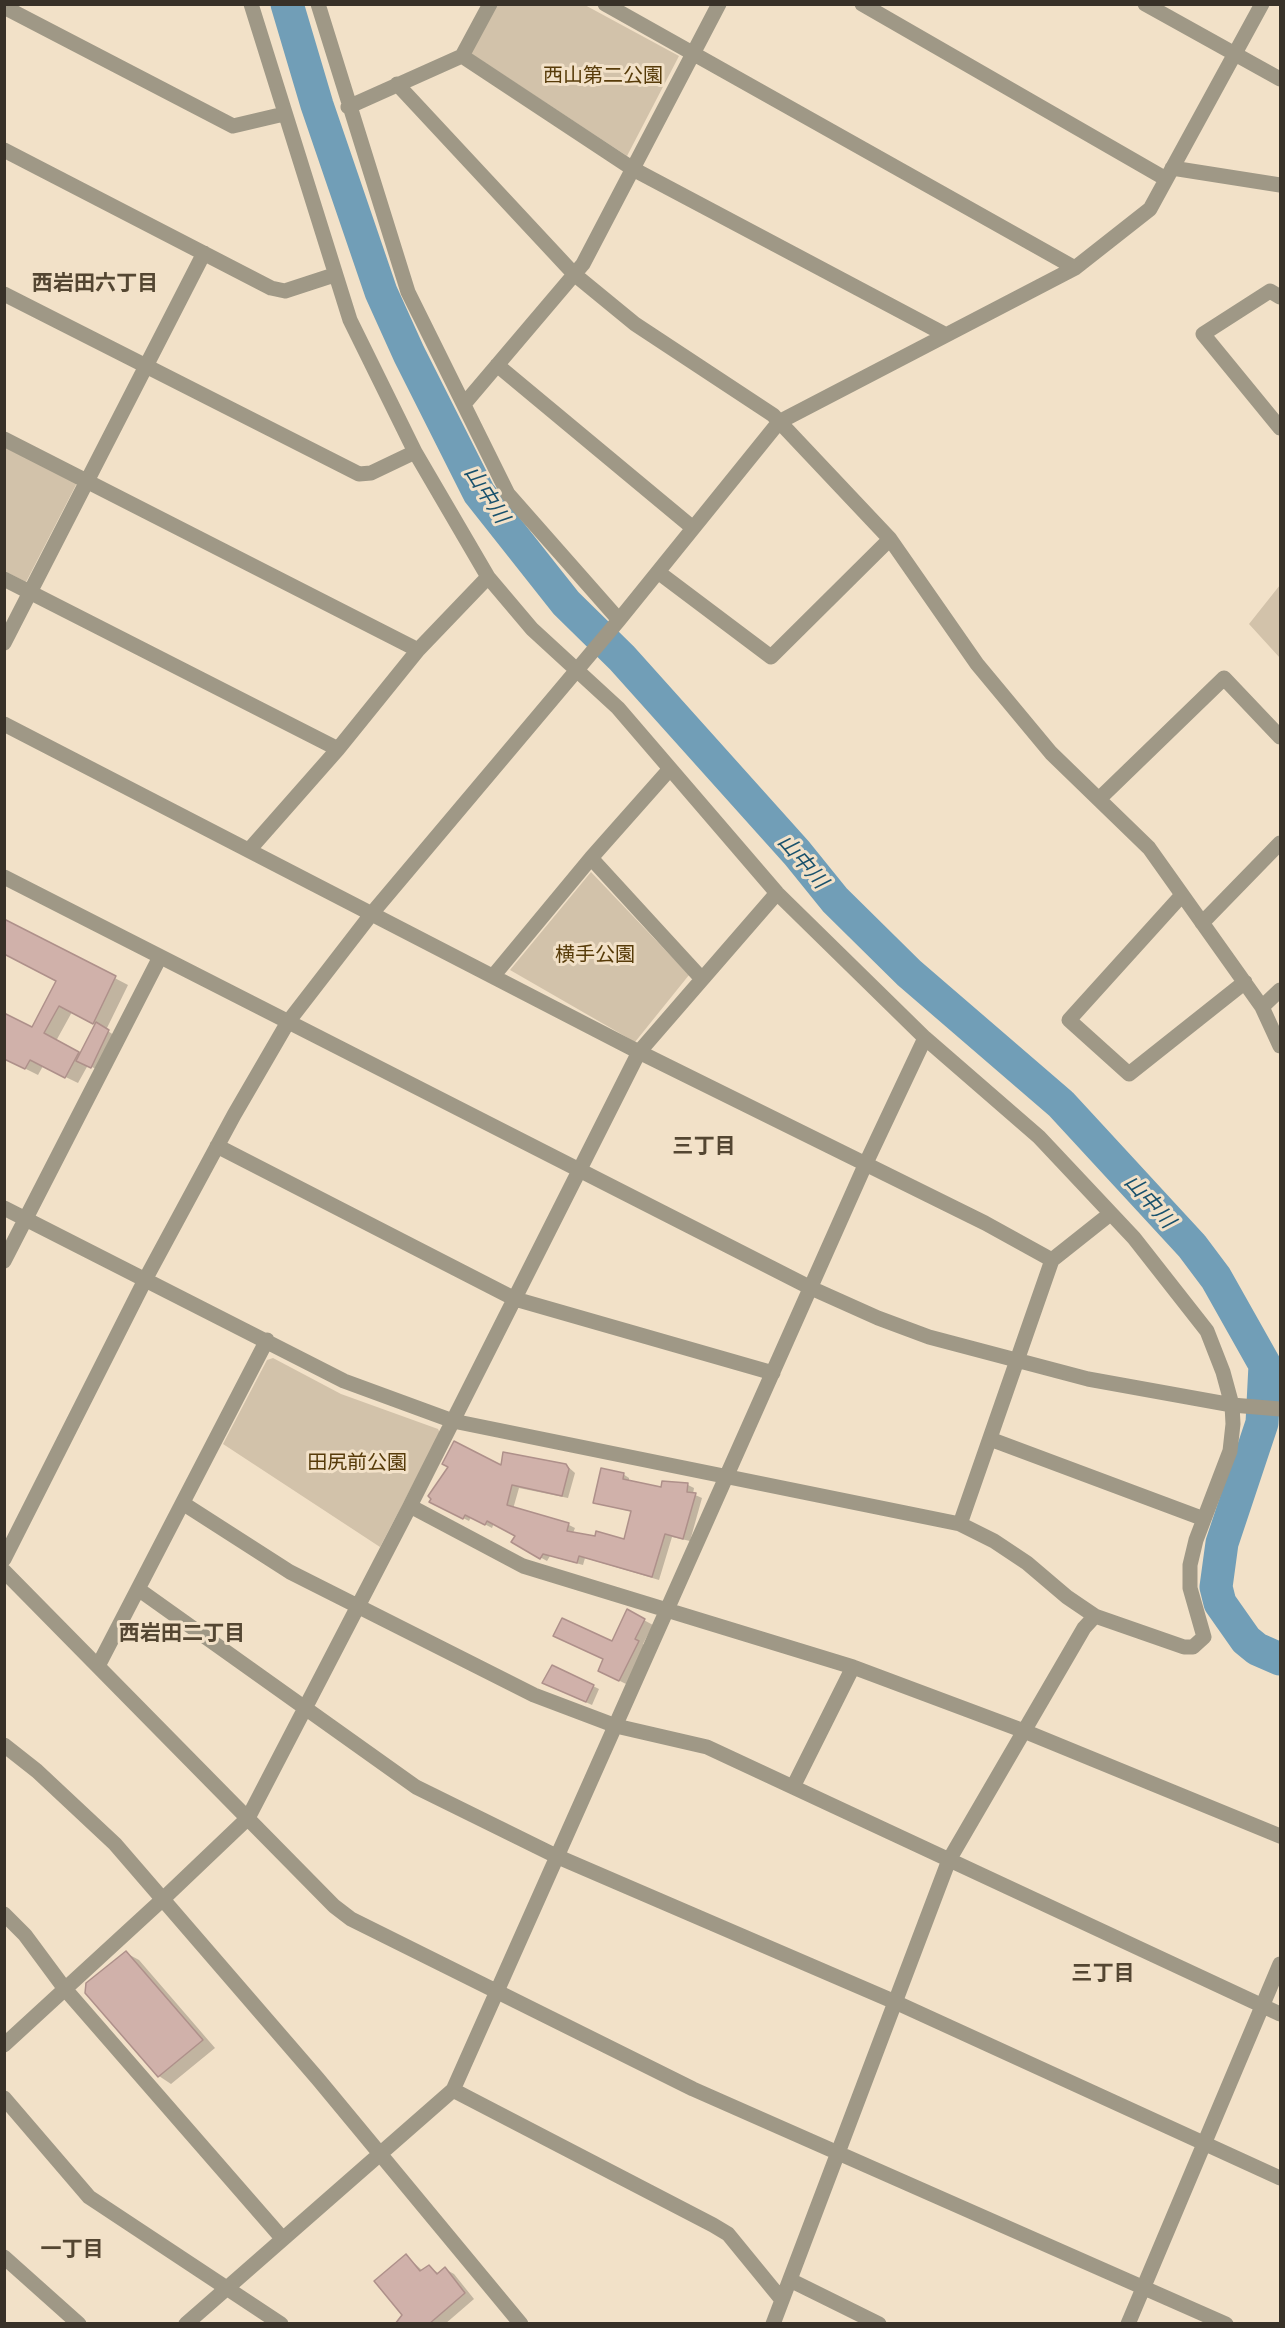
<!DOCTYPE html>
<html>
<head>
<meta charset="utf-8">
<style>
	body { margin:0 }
	#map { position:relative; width:1285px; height:2328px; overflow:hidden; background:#f2e1c8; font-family:Arial,sans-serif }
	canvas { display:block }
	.frame { position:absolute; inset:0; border:6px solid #383128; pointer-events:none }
</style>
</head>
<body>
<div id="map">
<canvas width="1285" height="2328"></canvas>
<div class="frame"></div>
</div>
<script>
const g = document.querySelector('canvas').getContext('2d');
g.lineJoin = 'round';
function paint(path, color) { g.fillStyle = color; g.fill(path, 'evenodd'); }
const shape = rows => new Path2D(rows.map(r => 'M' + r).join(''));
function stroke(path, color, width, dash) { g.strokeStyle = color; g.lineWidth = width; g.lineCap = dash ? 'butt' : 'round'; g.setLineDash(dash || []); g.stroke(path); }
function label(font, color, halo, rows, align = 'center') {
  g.font = font + ' Arial,"Noto Sans JP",sans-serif'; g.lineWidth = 6; g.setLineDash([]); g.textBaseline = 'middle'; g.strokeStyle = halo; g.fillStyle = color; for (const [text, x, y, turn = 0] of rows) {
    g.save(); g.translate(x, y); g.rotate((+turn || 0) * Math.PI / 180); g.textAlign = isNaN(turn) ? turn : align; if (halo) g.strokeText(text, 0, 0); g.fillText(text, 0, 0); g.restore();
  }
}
paint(shape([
	[583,4,679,56,627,156,470,53,497,5],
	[4,446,77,483,26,582,5,571],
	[1280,585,1280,658,1249,624],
	[591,872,689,975,635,1042,510,970],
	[273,1358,341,1394,438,1429,440,1433,380,1547,223,1444,267,1360]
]), '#d2c2aa');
paint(shape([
	[4,920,128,985,106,1030,114,1035,98,1070,88,1065,78,1083,43,1066,38,1075,16,1064,57,981],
	[72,1012,96,1025,81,1055,56,1041],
	[566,1465,575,1473,568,1498,519,1488,513,1509,569,1525,575,1528,573,1533,625,1541,632,1512,595,1502,623,1474,629,1478,629,1482,662,1489,664,1482,688,1485,694,1488,693,1494,702,1498,690,1541,672,1537,659,1580,585,1558,583,1565,550,1556,547,1561,513,1542,517,1536,494,1523,492,1528,471,1517,469,1521,437,1505,502,1467],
	[627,1611,653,1625,643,1644,647,1647,628,1685,608,1675,612,1643],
	[550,1686,593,1686,599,1689,592,1705],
	[126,1953,139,1960,215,2048,171,2084,159,2076],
	[406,2256,423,2271,429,2267,440,2274,445,2269,454,2274,474,2299,445,2324,405,2324]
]), '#0003');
stroke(shape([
	[287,4,317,105,381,292,409,354,479,493,566,603,622,658,797,853,835,900,909,973,1061,1104,1192,1246,1216,1278,1265,1365,1262,1423,1222,1543,1216,1587,1220,1603,1246,1640,1257,1649,1280,1659]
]), '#719eb7', 33);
const building = shape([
	[4,919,116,976,93,1024,59,1006,44,1033,79,1052,65,1078,30,1060,25,1069,4,1059,4,1013,32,1027,56,981,4,954,4,919],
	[96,1022,109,1030,91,1068,76,1061,96,1022],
	[454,1441,501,1465,503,1452,566,1464,569,1469,562,1496,512,1485,507,1505,569,1523,567,1531,595,1536,596,1531,624,1539,631,1511,593,1503,601,1468,624,1473,623,1479,661,1487,662,1481,688,1483,687,1492,696,1493,683,1539,665,1534,652,1577,579,1556,577,1563,543,1554,540,1559,511,1542,515,1536,487,1521,485,1525,465,1515,463,1519,429,1502,431,1499,428,1496,448,1467,442,1464,454,1441],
	[627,1609,645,1619,635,1639,639,1641,619,1681,598,1671,603,1659,553,1636,562,1618,612,1641,627,1609],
	[552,1665,594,1685,586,1702,542,1683,552,1665],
	[126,1951,203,2040,158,2077,85,1993,86,1983,126,1951],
	[406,2254,420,2271,429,2265,437,2274,445,2267,465,2293,429,2324,395,2324,402,2315,374,2281,406,2254]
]);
paint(building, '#d0b1aa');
stroke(building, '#ae908a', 1.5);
stroke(shape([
	[318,4,408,292,508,494,619,620],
	[605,4,1075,268],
	[862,4,1166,179],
	[1145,4,1280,79],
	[4,7,233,126,284,114],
	[462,56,633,169,946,335],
	[397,84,574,274,635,324,773,415,890,539,977,664,1051,753,1149,848,1262,1007,1280,1046],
	[348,107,462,56,490,4],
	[4,150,271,288,285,291,334,275],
	[1172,168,1280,185],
	[4,294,359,474,371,473,415,452],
	[1280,297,1270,291,1203,334,1280,428],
	[497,365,693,528],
	[465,403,583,264,719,4],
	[4,439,418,650],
	[658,572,771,657,890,539],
	[4,579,338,749],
	[4,643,204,253],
	[4,724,639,1052,985,1223,1052,1260],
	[1099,799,1224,678,1280,737],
	[249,850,338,749,418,650,488,577],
	[591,858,702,979],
	[4,877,811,1288,878,1318,929,1337,1088,1379,1232,1405,1280,1409],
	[1182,895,1069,1020,1129,1074,1245,982],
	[1202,923,1280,843],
	[494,975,591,858,669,770],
	[1262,1007,1280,990],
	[217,1146,515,1299,773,1373],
	[4,1208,344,1381,453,1421,960,1524,994,1541,1027,1563,1067,1597,1095,1616,1184,1647,1193,1647,1204,1637,1190,1588,1190,1565,1196,1540,1230,1451,1233,1424,1232,1405,1223,1372,1207,1331,1134,1238,1039,1137,925,1038,777,893,618,708,532,629,488,577,415,452,350,320,251,4],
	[4,1261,160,957],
	[990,1439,1204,1519],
	[184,1504,290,1572,534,1695,616,1726,707,1747,1280,2014],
	[410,1506,523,1566,853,1667,1024,1731,1280,1836],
	[960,1524,1052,1260,1110,1214],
	[4,1559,146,1278,234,1115,288,1022,373,912,619,620,779,422,1075,268,1150,209,1262,4],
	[4,1571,334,1906,351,1919,693,2089,1226,2324],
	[138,1589,416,1787,556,1856,895,2002,1280,2178],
	[98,1666,267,1340],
	[4,1745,37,1771,115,1844,318,2079,521,2324],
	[793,1787,853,1667],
	[4,1914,25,1935,65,1989,282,2238],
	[4,2045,163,1899,248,1818,410,1506,639,1052,777,893],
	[453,2090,713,2225,728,2234,782,2300],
	[4,2098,89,2197,281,2324],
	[4,2257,79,2324],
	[790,2280,879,2324],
	[186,2324,453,2090,866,1163,925,1038],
	[773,2324,949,1860,1084,1628,1095,1616],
	[1128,2324,1280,1964]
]), '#9f9886', 15);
label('20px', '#573b09', '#f2e1c8', [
	["西山第二公園",603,76],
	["横手公園",595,955],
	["田尻前公園",357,1463]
]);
label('bold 21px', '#544632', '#f2e1c8', [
	["西岩田六丁目",95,284],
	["三丁目",704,1147],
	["西岩田二丁目",182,1634],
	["三丁目",1103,1974],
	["一丁目",72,2250]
]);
label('italic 21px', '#19516c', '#f2e1c8', [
	["山中川",486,495,57],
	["山中川",802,862,49],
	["山中川",1149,1202,48]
]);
</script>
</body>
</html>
